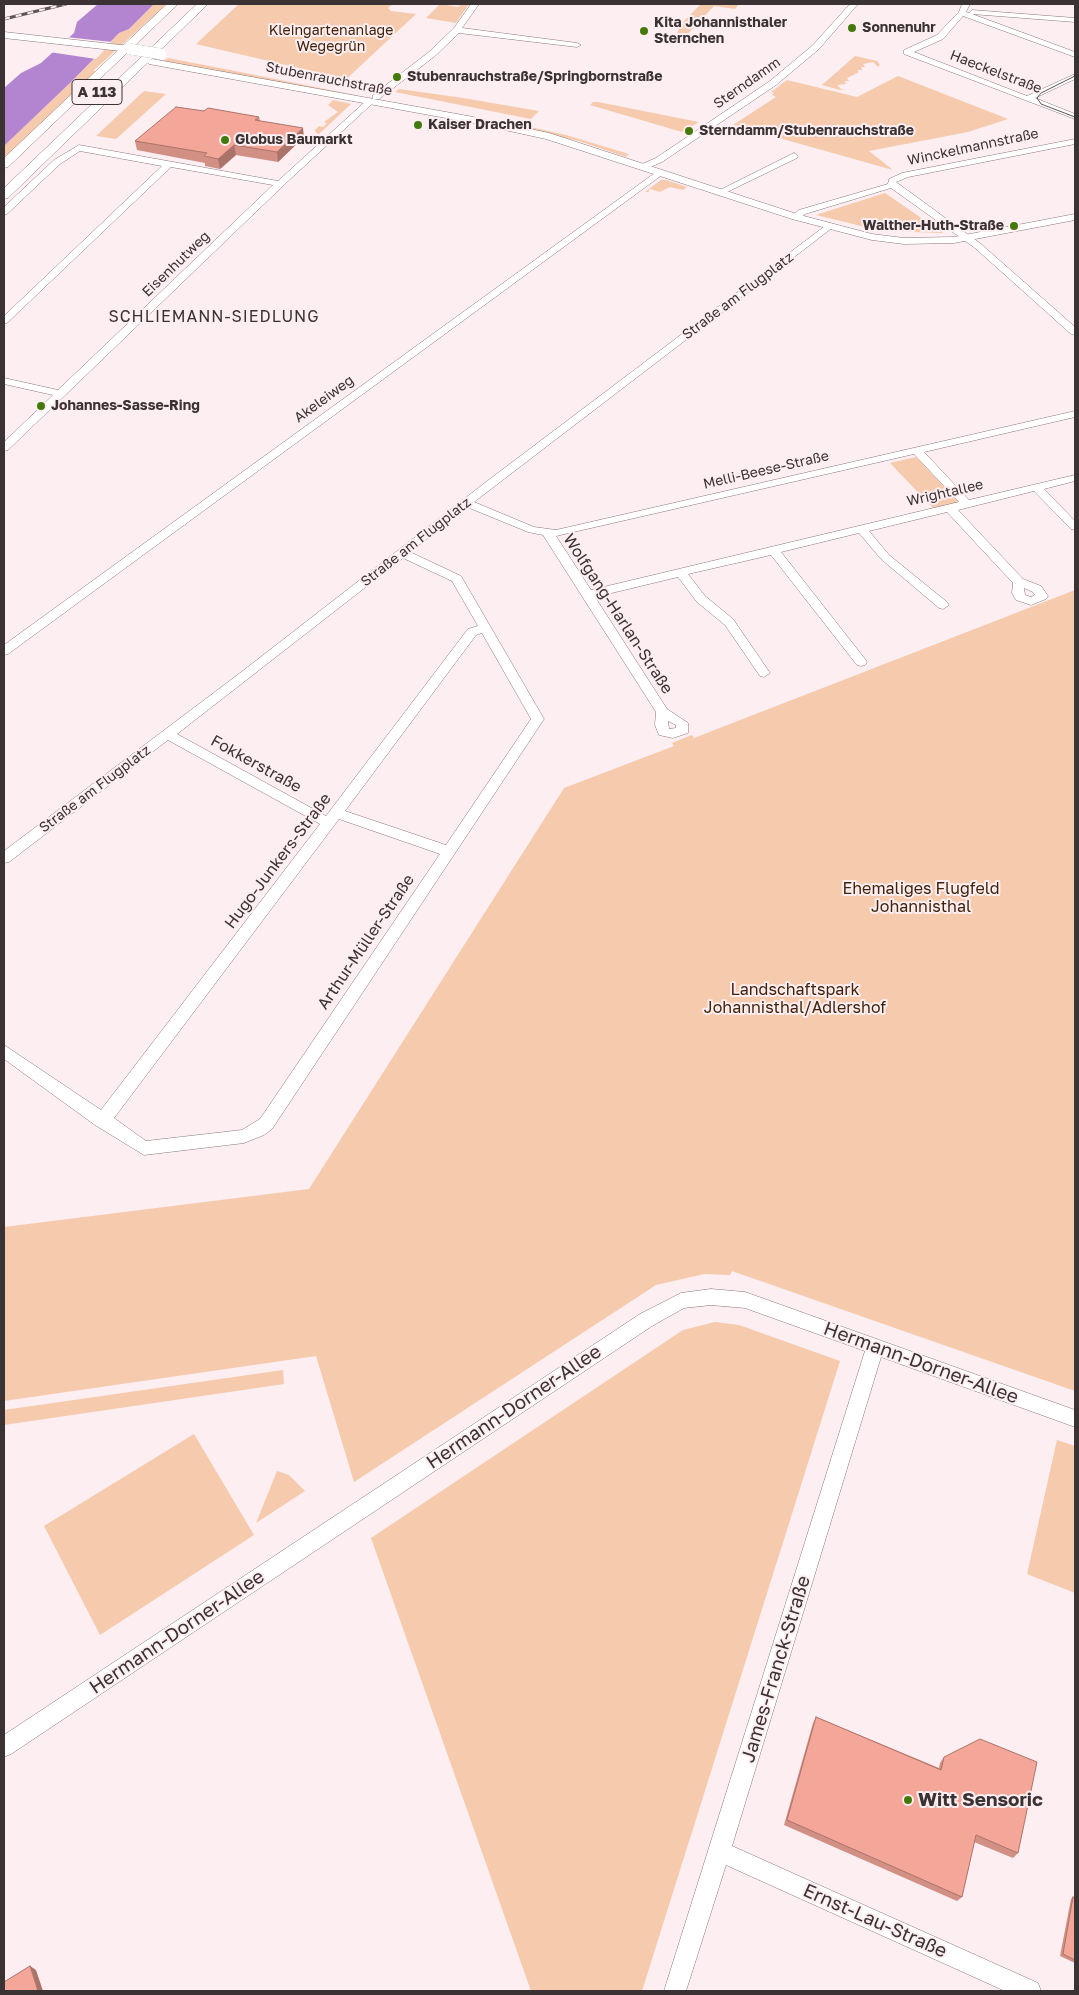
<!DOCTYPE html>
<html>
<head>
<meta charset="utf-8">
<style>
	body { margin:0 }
	#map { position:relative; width:1079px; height:1995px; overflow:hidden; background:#fceef1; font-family:"Golos Text",sans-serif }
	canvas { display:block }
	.frame { position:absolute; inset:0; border:5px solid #3b3234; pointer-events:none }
</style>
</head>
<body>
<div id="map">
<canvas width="1079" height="1995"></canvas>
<div class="frame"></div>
</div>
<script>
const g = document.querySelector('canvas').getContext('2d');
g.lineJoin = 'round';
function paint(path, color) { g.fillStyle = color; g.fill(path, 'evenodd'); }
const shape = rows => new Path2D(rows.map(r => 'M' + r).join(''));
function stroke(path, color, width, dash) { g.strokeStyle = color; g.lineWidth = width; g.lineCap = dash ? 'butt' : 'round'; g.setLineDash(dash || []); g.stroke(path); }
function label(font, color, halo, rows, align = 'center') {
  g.font = font + ' "Golos Text",sans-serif'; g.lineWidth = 4; g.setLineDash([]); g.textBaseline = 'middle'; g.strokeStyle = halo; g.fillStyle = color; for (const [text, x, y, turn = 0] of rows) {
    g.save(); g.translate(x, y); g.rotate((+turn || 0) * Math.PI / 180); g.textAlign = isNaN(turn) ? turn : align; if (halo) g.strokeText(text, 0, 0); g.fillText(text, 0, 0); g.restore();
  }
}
paint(shape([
	[154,4,167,4,94,70,95,73,4,158,4,146,73,80,119,33,129,29],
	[239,4,393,4,388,8,391,11,416,14,341,84,309,78,316,72,196,44],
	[440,4,458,7,461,4,469,4,456,23,426,18],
	[694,4,731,4,738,5,735,9,714,6,681,41,672,40,670,38,675,38,681,24,700,5],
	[855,56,877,61,880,65,878,67,873,62,863,64,865,67,861,67,862,70,857,70,859,72,847,78,849,81,845,81,846,84,837,85,841,89,845,89,840,90,822,85],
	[168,58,235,71,360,96,162,62],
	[898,76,1008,119,968,132,869,151,893,170,733,125,776,97,772,95,774,93,771,92,787,80,857,97],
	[399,89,463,98,539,111,531,119,395,92],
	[144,91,166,94,116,139,96,136],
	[333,100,351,104,319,134,316,133,315,130,319,126,323,127,327,123,324,122,338,112,328,105],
	[593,102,598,102,699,122,682,132,590,105],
	[521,125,566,135,629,154,626,157,579,141,518,127],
	[661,180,666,180,687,187,683,190,670,187,660,192,650,189,648,192,645,192],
	[885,193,943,233,882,231,816,215],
	[916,457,959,503,934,509,890,463],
	[1075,590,1075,1391,732,1271,730,1275,704,1274,656,1285,354,1482,316,1356,4,1401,4,1227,309,1189,564,788,674,746,672,743,692,735,694,738],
	[715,1322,739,1325,840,1361,642,1991,531,1991,371,1538,683,1330],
	[283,1370,284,1384,4,1425,4,1410],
	[194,1434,254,1535,100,1635,44,1526],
	[1057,1440,1075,1446,1075,1593,1027,1574],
	[277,1471,289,1475,305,1491,256,1523]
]), '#f6caac');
paint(shape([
	[98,4,154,4,129,29,119,33,73,80,4,146,4,88,21,73,41,63,74,33,77,22]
]), '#b384cf');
paint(shape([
	[66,37,112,42,96,59,49,52]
]), '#fceef1');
const minor = shape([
	[471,4,479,4,462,28,577,43,581,45,577,47,459,33,435,56,379,99,373,99,373,95,429,52,454,28,471,4],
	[850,4,858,4,819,49,776,85,662,162,648,168,642,168,642,164,656,158,770,81,813,45,850,4],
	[962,4,970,4,966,12,969,13,972,10,1075,18,1075,22,972,14,1075,52,1075,57,963,16,943,39,914,52,1027,96,1075,74,1075,79,1035,98,1075,114,1075,119,904,54,904,50,937,35,959,12,962,4],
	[367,100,374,102,287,182,8,450,4,451,4,442,53,395,4,384,4,378,58,390,273,185,171,167,7,323,4,324,4,316,162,166,80,151,60,164,7,214,4,215,4,207,54,160,79,145,278,181,367,100],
	[1075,139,1075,144,908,177,896,182,981,244,1075,327,1075,335,1071,334,975,248,891,188,805,214,799,219,791,217,799,210,888,184,889,179,902,173,1075,139],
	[794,153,798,156,797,158,725,193,718,191,794,153],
	[659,170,666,172,8,654,4,655,4,645,659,170],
	[829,223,832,224,832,228,474,502,534,527,556,530,1075,411,1075,417,924,452,969,500,1075,475,1075,481,1044,489,1075,521,1075,530,1071,529,1034,491,958,510,1023,579,1041,586,1048,596,1046,599,1031,605,1016,600,1012,593,1013,583,947,512,869,531,889,555,947,602,949,605,943,609,939,608,881,559,859,533,781,552,865,659,867,662,865,665,861,666,857,665,771,555,688,574,705,596,733,619,770,673,764,677,760,676,725,625,697,602,678,577,595,597,667,709,688,723,688,733,673,738,659,735,655,725,656,712,543,535,528,532,467,507,410,552,461,576,544,719,272,1129,264,1135,244,1143,144,1155,95,1125,4,1059,4,1045,101,1110,320,824,168,740,9,862,4,863,4,851,244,670,486,482,829,223],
	[914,454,959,502,591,590,556,536,914,454],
	[403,558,452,581,478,626,468,629,326,816,177,734,403,558],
	[1024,588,1033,592,1035,595,1031,597,1025,595,1024,588],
	[482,633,531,719,446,845,345,811,476,635,482,633],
	[668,721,676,725,676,728,669,729,668,721],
	[339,819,440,854,260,1119,242,1130,146,1141,114,1118,339,819],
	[711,1289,745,1292,1075,1410,1075,1427,881,1357,732,1846,1038,1983,1041,1991,1005,1991,726,1865,686,1991,664,1991,865,1351,745,1308,711,1305,684,1308,652,1326,11,1754,4,1757,4,1735,640,1314,681,1293,711,1289]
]);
const major = shape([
	[4,32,130,46,135,49,130,52,4,38,4,32],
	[152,59,468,116,549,133,800,215,872,234,904,238,954,237,1075,214,1075,220,954,243,904,244,872,240,792,219,546,139,468,122,149,64,147,62,152,59]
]);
const highway = shape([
	[167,4,178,4,8,167,4,168,4,158,167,4],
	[197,4,208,4,8,198,4,199,4,188,197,4]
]);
stroke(minor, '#8a767a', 1);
stroke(major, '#8a767a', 1);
stroke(highway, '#8a767a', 1);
paint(minor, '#fff');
paint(major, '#fff');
paint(highway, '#fff');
stroke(shape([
	[1075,76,1041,93,1037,98,1041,104,1075,117]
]), '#5f5557', 1);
const rail = shape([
	[4,19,66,4]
]);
stroke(rail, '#5f5557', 3);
stroke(rail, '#fceef1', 2, [6]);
const majorBridge = shape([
	[130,49,161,54]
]);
stroke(majorBridge, '#8a767a', 11, []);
stroke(majorBridge, '#fff', 11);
paint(shape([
	[204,111,259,117,260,121,304,137,278,162,236,155,220,169,205,166,205,163,137,150,135,141],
	[816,1717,939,1768,940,1763,944,1757,1018,1853,1013,1858,974,1842,962,1897,957,1901,784,1825,813,1723],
	[1073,1897,1075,1898,1075,1963,1060,1956,1071,1899]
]), '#d28f84');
paint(shape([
	[303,128,304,137,278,162,277,152],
	[234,145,236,155,220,169,218,159],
	[30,1966,36,1970,43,1991,38,1991]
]), '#ab746b');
const building = shape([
	[176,107,204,111,208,108,259,117,255,120,303,128,277,152,234,145,218,159,204,156,207,153,135,141,176,107],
	[816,1717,941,1770,944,1757,980,1739,1037,1762,1018,1853,976,1835,962,1897,787,1820,816,1717],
	[1073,1897,1075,1898,1075,1960,1063,1954,1073,1897],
	[30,1966,38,1991,4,1991,4,1982,30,1966]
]);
paint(building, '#f4a699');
stroke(building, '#ab746b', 1);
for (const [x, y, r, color] of [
	[852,28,5,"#447a0c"],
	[644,31,5,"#447a0c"],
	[397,77,5,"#447a0c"],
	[418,125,5,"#447a0c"],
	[689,131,5,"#447a0c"],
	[225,140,5,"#447a0c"],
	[1014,226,5,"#447a0c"],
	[41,406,5,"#447a0c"],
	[908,1800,5,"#447a0c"]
]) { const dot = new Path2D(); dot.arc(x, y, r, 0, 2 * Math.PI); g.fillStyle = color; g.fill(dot); stroke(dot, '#fceef1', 2); }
label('bold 14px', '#3b3234', '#fceef1', [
	["Kita Johannisthaler",654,23],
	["Sternchen",654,39],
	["Sonnenuhr",862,28],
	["Stubenrauchstraße/Springbornstraße",407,77],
	["Kaiser Drachen",428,125],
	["Sterndamm/Stubenrauchstraße",699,131],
	["Globus Baumarkt",235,140],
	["Walther-Huth-Straße",1004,226,"right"],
	["Johannes-Sasse-Ring",51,406]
], 'left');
label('14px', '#412209', '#fceef1', [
	["Kleingartenanlage",331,31],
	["Wegegrün",331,47]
]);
label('14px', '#3b3234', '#fceef1', [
	["Haeckelstraße",996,72,21],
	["Stubenrauchstraße",329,79,11],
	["Sterndamm",747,83,-35],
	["Winckelmannstraße",973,147,-12],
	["Eisenhutweg",176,264,-44],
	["Straße am Flugplatz",738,296,-37],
	["Akeleiweg",324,399,-36],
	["Melli-Beese-Straße",766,470,-13],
	["Wrightallee",945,493,-13],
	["Straße am Flugplatz",416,542,-38],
	["Straße am Flugplatz",95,789,-37]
]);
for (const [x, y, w] of [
	[97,92,50]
]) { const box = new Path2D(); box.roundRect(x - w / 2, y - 12.5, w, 25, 4); g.fillStyle = '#fceef1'; g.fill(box); stroke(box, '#3b3234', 1); }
label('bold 15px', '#3b3234', null, [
	["A 113",97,92]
]);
g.letterSpacing = '1px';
label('16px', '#3b3234', '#fceef1', [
	["SCHLIEMANN-SIEDLUNG",214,317]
]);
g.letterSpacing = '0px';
label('16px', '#3b3234', '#fceef1', [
	["Wolfgang-Harlan-Straße",618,614,57],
	["Fokkerstraße",256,764,29],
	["Hugo-Junkers-Straße",278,861,-53],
	["Arthur-Müller-Straße",366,942,-56]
]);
label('16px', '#412209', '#fceef1', [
	["Ehemaliges Flugfeld",921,889],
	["Johannisthal",921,907],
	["Landschaftspark",795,990],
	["Johannisthal/Adlershof",795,1008]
]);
label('19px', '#3b3234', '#fceef1', [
	["Hermann-Dorner-Allee",921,1363,20],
	["Hermann-Dorner-Allee",514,1407,-34],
	["Hermann-Dorner-Allee",177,1632,-34],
	["James-Franck-Straße",776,1669,-73],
	["Ernst-Lau-Straße",875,1921,24]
]);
label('bold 19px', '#3b3234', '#fceef1', [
	["Witt Sensoric",918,1800]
], 'left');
</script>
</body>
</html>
